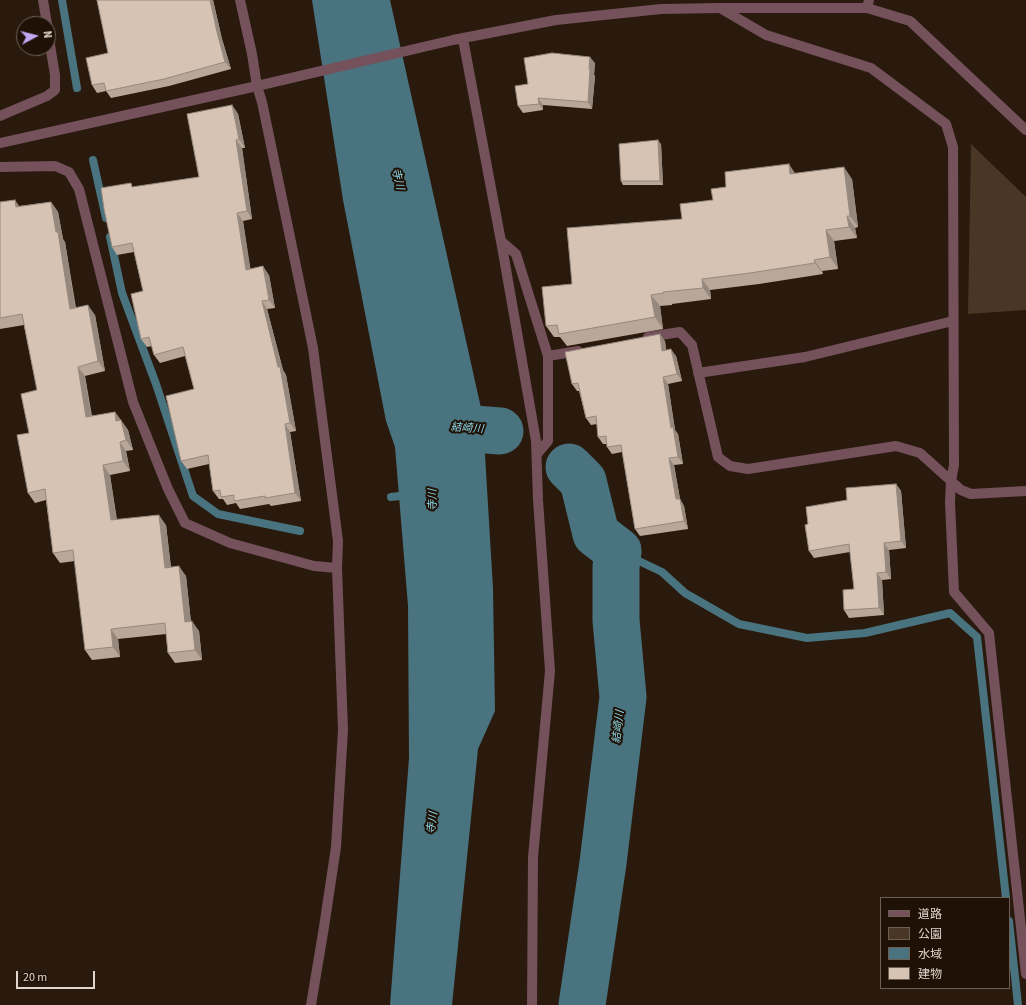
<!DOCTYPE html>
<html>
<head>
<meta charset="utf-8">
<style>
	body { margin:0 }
	#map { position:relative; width:1026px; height:1005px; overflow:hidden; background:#291a0d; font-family:"Source Sans 3","Noto Sans JP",sans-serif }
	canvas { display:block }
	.legend { position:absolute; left:880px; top:897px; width:130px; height:92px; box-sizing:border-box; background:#1f1105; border:1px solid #6c6055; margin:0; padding:5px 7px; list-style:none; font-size:12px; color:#e0d6ce }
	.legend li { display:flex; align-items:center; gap:8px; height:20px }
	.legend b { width:20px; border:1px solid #6c6055 }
	.north { position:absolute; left:16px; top:16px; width:40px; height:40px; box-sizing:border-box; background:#1f1105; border:1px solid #6c6055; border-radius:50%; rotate:83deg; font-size:11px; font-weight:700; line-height:16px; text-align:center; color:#e0d6ce }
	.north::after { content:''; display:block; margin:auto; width:14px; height:18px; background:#c2a8f2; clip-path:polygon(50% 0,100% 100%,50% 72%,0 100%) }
	.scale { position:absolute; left:16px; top:971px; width:79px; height:18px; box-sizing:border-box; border:2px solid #e0d6ce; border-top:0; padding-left:5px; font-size:12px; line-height:14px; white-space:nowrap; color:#e0d6ce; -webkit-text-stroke:3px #1f1105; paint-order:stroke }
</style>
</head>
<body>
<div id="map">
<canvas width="1026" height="1005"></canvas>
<ul class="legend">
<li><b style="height:5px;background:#74515b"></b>道路</li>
<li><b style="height:11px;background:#4a3624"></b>公園</li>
<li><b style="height:11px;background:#49737e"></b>水域</li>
<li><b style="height:11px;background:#d7c3b3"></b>建物</li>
</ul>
<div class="north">N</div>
<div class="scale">20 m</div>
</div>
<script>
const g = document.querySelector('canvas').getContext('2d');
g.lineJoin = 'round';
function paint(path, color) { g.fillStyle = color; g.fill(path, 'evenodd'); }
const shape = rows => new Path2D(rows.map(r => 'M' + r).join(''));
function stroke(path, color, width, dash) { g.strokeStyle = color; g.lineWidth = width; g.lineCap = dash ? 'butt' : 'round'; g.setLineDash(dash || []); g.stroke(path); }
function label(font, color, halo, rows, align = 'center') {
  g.font = font + ' "Source Sans 3","Noto Sans JP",sans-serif'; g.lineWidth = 4; g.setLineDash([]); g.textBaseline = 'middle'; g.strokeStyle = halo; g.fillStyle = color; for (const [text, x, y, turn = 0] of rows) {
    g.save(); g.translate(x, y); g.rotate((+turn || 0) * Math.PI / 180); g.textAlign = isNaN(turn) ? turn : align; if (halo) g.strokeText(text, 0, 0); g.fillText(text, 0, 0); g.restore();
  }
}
paint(shape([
	[971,144,1026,197,1026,310,968,314]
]), '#4a3624');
paint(shape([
	[312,0,390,0,481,408,484,438,493,588,495,711,478,749,452,1005,390,1005,409,758,408,606,395,447,386,421,343,200]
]), '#49737e');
stroke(shape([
	[62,0,77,88],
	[93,160,106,218],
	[110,237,122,293,156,384,193,496,218,514,300,531],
	[391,497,408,495],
	[618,551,662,572,685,593,739,624,807,638,865,633,950,613,977,637,1006,898],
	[1009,921,1018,1005]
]), '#49737e', 8);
stroke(shape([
	[435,426,500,431],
	[569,467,583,481,596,534,618,551,616,567,616,620,623,697,603,863,582,1005]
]), '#49737e', 47);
stroke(shape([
	[43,0,47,24],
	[240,0,252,54,257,86,262,102,313,348,338,541,337,568,343,730,336,847,324,927,311,1005],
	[720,8,766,35,871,68,946,124,953,147,954,465,951,481,950,502,954,592,989,633,1026,974],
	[867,8,869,0],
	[463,39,503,252,536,441,538,500,550,671,533,857,532,1005],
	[0,116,47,96,55,90,55,75,48,33],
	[0,167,55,166,69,172,79,189,133,402,168,489,185,523,230,543,314,566,337,568],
	[501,241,516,254,548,356,548,441,537,454],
	[648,337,680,332,692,345,718,457,730,466,748,469,896,446,920,453,961,490,971,494,1026,491],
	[548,356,578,351],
	[698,373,805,357,953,321]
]), '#74515b', 10);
stroke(shape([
	[0,143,257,86,453,40,556,20,661,9,720,8,867,8,910,21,1026,130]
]), '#74515b', 10);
paint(shape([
	[97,0,213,0,222,39,231,69,169,86,111,98,106,91,97,93,92,85,108,53],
	[595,63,594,75,595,76,592,109,543,105,543,110,523,113,518,106,528,84],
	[232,105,238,114,245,148,242,148,252,219,243,221,250,269,269,275,275,308,267,309,283,370,286,375,296,431,290,432,301,501,271,506,269,504,240,509,236,503,227,505,223,499,219,499,213,491,209,464,187,469,181,461,194,389,185,356,160,363,154,355,152,346,147,347,141,339,143,291,134,252,117,255,112,247,134,187,199,177],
	[661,144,663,185,623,185,621,181],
	[795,173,852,179,858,227,855,228,857,238,834,241,838,269,822,271,823,274,759,284,710,290,711,299,672,304,672,305,660,306,663,329,567,346,560,337,554,337,546,326,572,284,682,219,713,200,726,187],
	[0,202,19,206,51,202,58,212,63,239,65,242,76,308,95,315,105,371,85,376,92,416,115,412,128,430,133,450,126,451,130,471,110,475,117,520,166,525,171,567,186,576,191,622,199,631,202,660,175,663,168,653,166,634,118,639,120,657,92,660,85,650,75,561,60,563,53,553,46,500,35,503,28,493,29,433,37,390,24,325,0,329],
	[665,341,666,350,676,356,682,381,668,384,675,430,678,434,683,464,674,465,680,499,684,506,688,529,640,536,635,529,622,452,612,454,607,447,607,444,603,444,598,437,597,424,591,425,586,418,579,391,577,391,572,384],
	[896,484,901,491,906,548,889,550,891,579,882,580,884,615,849,618,844,610,854,589,850,552,814,558,809,551,808,524]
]), '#b9a89a');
paint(shape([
	[210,0,213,0,222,39,231,69,225,62,217,32],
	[590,57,595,63,594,75,595,76,592,109,588,102],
	[538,98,543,105,543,110,539,104],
	[232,105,238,114,245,148,239,139],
	[236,140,242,148,252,219,247,211],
	[658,140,661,144,663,185,660,181],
	[789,164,797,176,790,174],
	[844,167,852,179,858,227,850,216],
	[15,200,22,210,16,207],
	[51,202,58,212,63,239,65,242,77,319,70,309,56,232],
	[237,213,243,221,252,278,246,270],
	[847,216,855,228,857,238,849,227],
	[826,230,834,241,838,269,830,257],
	[814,260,822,271,823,274,815,263],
	[263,266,269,275,275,308,269,300],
	[702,279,710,290,711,299,703,288],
	[651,295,660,306,663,329,655,317],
	[262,301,267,309,283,370,286,375,296,431,290,423,278,367],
	[88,305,95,315,105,371,98,361],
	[660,334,665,341,667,358,662,351],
	[671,349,676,356,682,381,677,374],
	[78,367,85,376,93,427,86,417],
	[663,377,668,384,675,430,678,434,683,464,678,457,671,428],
	[115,412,128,430,133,450,126,440,116,421],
	[285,424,290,432,301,501,295,493],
	[120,442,126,451,130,471,123,461],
	[669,458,674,465,680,499,684,506,688,529,684,521,676,499],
	[103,465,110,475,118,530,111,520],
	[896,484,901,491,906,548,901,541],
	[159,515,166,525,172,578,165,568],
	[884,543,889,550,891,579,886,572],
	[179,566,186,576,192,632,185,622],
	[877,573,882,580,884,615,879,608],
	[192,621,199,631,202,660,195,650],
	[111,629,118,639,120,657,113,647]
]), '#96887d');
const building = shape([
	[97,0,210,0,217,32,225,62,164,79,106,91,104,83,92,85,86,58,108,53,97,0],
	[552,53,590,57,589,69,590,69,588,102,538,98,539,104,518,106,515,86,528,84,524,58,552,53],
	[232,105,239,139,236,140,247,211,237,213,246,270,263,266,269,300,262,301,278,367,280,367,290,423,285,424,295,493,265,498,265,496,234,501,234,495,221,497,220,490,213,491,208,455,181,461,166,396,194,389,183,347,154,355,149,337,141,339,131,294,143,291,132,243,112,247,104,209,101,188,131,183,132,187,199,177,187,114,232,105],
	[658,140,660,181,621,181,619,144,658,140],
	[789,164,790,174,844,167,850,216,847,216,849,227,826,230,830,257,814,260,815,263,750,273,702,279,703,288,663,292,664,293,651,295,655,317,559,334,557,325,546,326,542,287,572,284,567,228,682,219,680,204,713,200,711,189,726,187,725,172,789,164],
	[15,200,16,207,51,202,56,232,58,232,70,309,88,305,98,361,78,367,86,417,115,412,116,421,121,420,126,440,120,442,123,461,103,465,111,520,159,515,165,568,179,566,185,622,192,621,195,650,168,653,165,623,111,629,113,647,85,650,73,550,53,553,45,489,28,493,17,435,29,433,21,394,37,390,22,314,0,318,0,202,15,200],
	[660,334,662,351,671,349,677,374,663,377,671,428,673,427,678,457,669,458,676,499,680,499,684,521,635,529,621,445,607,447,606,436,598,437,596,416,586,418,578,383,572,384,565,352,660,334],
	[896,484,901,541,884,543,886,572,877,573,879,608,844,610,843,590,854,589,849,544,809,551,805,525,808,524,806,507,847,500,846,488,896,484]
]);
paint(building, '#d7c3b3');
stroke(building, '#96887d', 1);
label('italic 11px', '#8cd8eb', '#1f1105', [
	["寺川",397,179,78],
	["結崎川",467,429,4],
	["寺川",434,500,-90],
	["結崎川",619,727,-83],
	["寺川",433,823,-83]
]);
</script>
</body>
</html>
